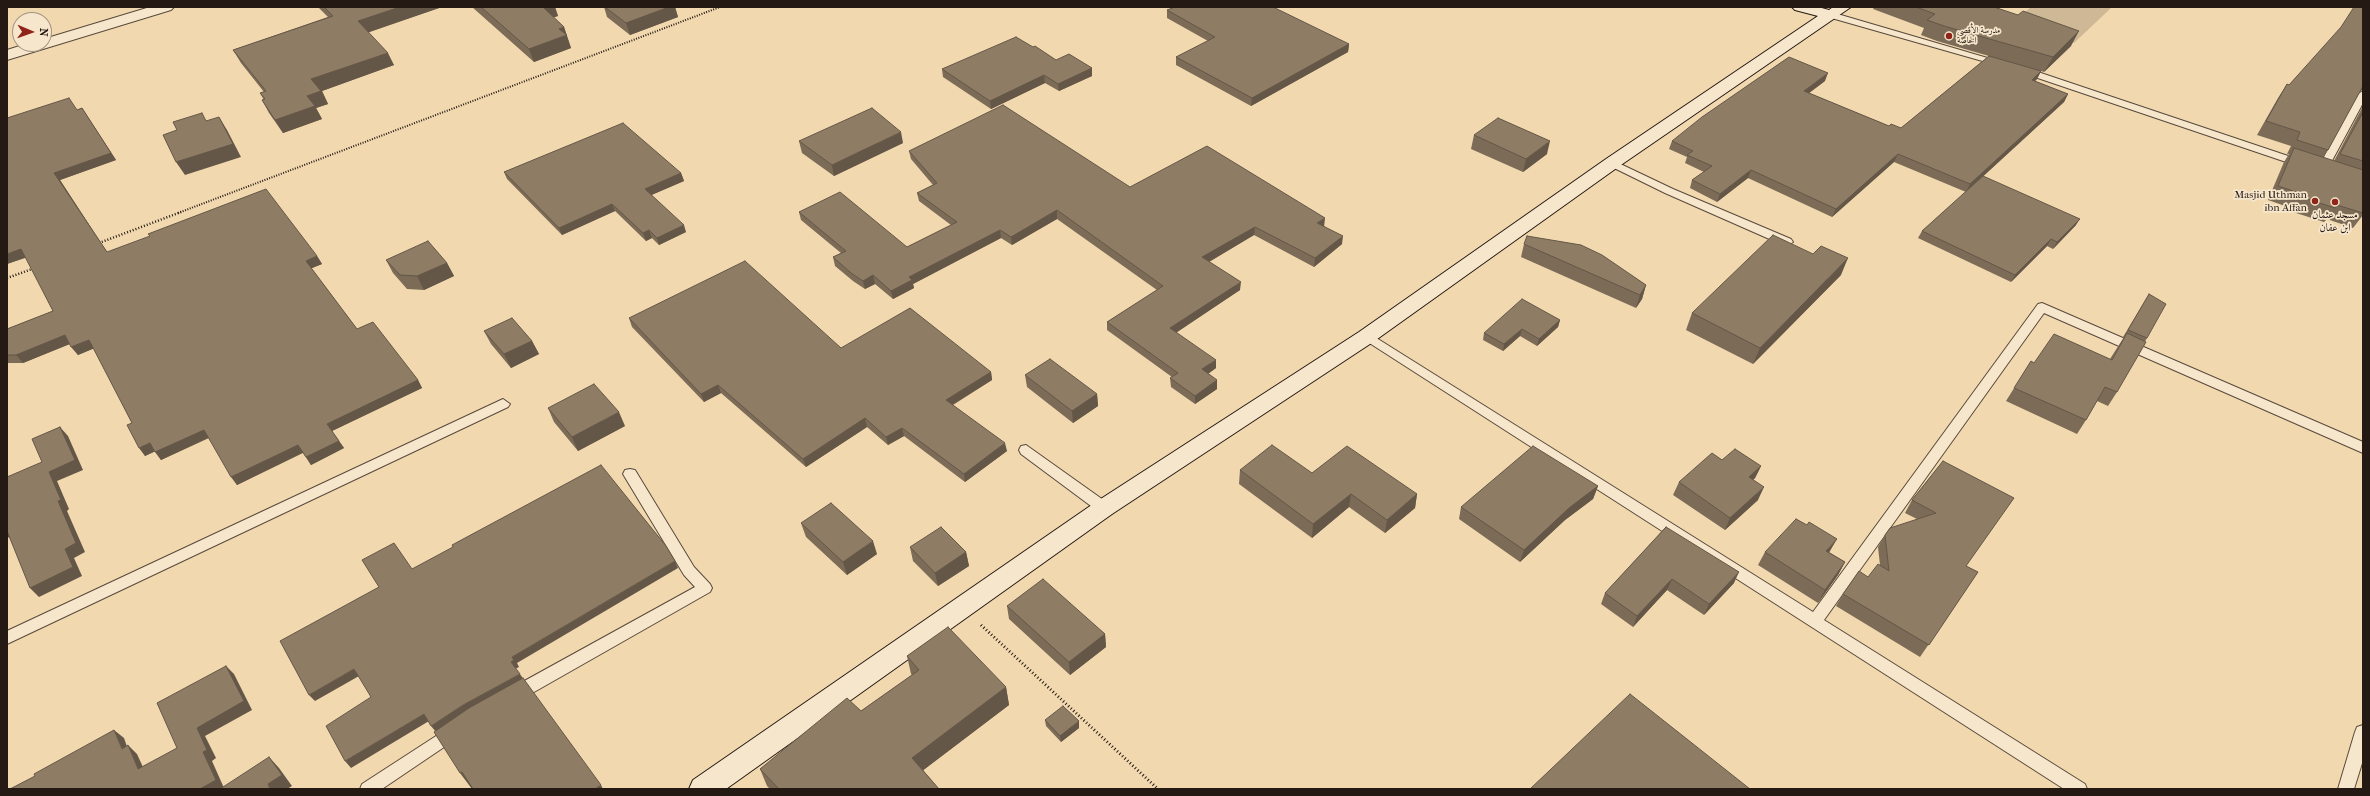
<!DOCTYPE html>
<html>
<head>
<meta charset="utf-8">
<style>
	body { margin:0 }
	#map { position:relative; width:2370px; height:796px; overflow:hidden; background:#f1d8af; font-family:"IM FELL French Canon",serif }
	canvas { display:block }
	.frame { position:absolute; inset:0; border:8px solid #251914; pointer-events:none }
	.north { position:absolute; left:12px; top:12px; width:40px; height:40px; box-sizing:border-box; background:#f6e6cb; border:1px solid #a29482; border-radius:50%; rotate:92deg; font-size:11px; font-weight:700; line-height:16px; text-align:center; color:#251914 }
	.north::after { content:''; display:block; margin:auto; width:14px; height:18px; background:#8f2418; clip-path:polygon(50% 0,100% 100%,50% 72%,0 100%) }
</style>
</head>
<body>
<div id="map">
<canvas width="2370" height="796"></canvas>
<div class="frame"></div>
<div class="north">N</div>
</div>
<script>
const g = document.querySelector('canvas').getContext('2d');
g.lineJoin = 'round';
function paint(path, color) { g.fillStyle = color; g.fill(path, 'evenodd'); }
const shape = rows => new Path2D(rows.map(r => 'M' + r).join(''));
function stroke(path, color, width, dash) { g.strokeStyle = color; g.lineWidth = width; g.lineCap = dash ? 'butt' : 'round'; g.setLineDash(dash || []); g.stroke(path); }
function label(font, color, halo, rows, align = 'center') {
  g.font = font + ' "IM FELL French Canon",Amiri,serif'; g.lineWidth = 3.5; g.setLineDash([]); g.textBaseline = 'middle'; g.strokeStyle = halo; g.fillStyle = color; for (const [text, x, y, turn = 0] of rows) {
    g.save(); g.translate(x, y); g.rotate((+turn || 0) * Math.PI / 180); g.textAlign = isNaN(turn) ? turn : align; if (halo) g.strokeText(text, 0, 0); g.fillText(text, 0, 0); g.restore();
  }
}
paint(shape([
	[2031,7,2112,7,2074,43,2014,22]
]), '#ceb895');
const lane = shape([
	[1828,13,1834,13,2008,64,2006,66,2000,66,1828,17,1828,13],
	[2023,67,2306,162,2307,164,2302,167,2298,166,2020,72,2018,70,2023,67],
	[2363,91,2363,103,2327,170,2322,173,2318,172,2317,170,2358,94,2363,91],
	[1612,160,1673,189,1791,239,1793,242,1787,246,1783,245,1665,193,1608,165,1608,161,1612,160],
	[2042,303,2363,442,2363,453,2044,313,1824,620,2085,784,2087,789,2064,789,1360,337,1362,334,1370,334,1813,612,2038,304,2042,303],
	[503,399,510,404,508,407,7,644,7,631,503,399],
	[1026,445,1109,504,1111,508,1109,512,1099,512,1021,454,1019,450,1021,446,1026,445],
	[630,469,635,470,694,567,710,584,712,588,710,592,520,700,514,702,508,700,506,695,508,690,695,587,684,575,623,474,625,470,630,469],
	[453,725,459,727,461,732,459,737,382,789,360,789,362,784,453,725],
	[2363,725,2363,760,2354,789,2338,789,2355,732,2357,727,2363,725]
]);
const street = shape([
	[150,7,174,7,171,10,7,60,7,50,26,44,44,44,44,39,150,7]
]);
const secondary = shape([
	[1792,7,1818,7,1829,10,1833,7,1851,7,1618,167,1373,342,1112,514,726,789,689,789,693,780,1096,502,1359,332,1606,159,1818,16,1795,10,1792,7]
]);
stroke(lane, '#58493b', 2);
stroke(street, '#58493b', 2);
stroke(secondary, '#251914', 2);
stroke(shape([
	[178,213,720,7]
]), '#251914', 2, [1, 1.5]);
stroke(shape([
	[99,243,181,212],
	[7,278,35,268]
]), '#251914', 2.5, [1, 2]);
stroke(shape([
	[981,625,1158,789]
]), '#251914', 3, [1, 2.5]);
paint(lane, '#f6e6cb');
paint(street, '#f6e6cb');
paint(secondary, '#f6e6cb');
paint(shape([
	[318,7,442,7,368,32,394,65,322,91,328,104,316,108,322,119,283,133,269,113,262,100,264,100,260,93,264,92,241,63,233,50,328,17],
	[472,7,555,7,558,16,553,17,564,27,571,48,534,62],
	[604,7,675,7,678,17,630,35,607,17],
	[1874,7,1994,7,2071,46,2044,72,2041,71,2037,79,2035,81,2068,94,2064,102,1979,180,2076,225,2053,249,2047,246,2011,282,1918,238,1922,231,1966,192,1894,162,1832,217,1748,178,1717,202,1690,188,1692,180,1704,172,1685,163,1687,157,1669,149,1672,141,1825,81,1809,93,1889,126,1901,128,1989,56,1937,41,1921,35,1924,28,1873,9],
	[2363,7,2363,90,2360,91,2328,150,2323,157,2334,161,2363,106,2363,215,2353,228,2327,219,2324,222,2290,211,2291,208,2268,200,2284,162,2289,154,2287,154,2291,146,2257,135,2278,98,2287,84,2289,85],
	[1167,10,1349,44,1348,52,1251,106,1176,65,1176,57,1208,41,1167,18],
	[1033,47,1056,60,1092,68,1092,76,1059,91,1045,83,991,109,943,77,942,69],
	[82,108,116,160,60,180,107,252,317,256,322,264,311,268,357,329,418,380,422,388,332,431,344,448,311,465,303,453,237,485,209,438,161,460,155,451,145,456,132,423,94,348,78,355,70,344,23,363,7,363,7,329,53,311,26,257,7,264,77,110],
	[1474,135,1547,154,1523,172,1471,149],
	[799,141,903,143,834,176,802,153],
	[909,151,1130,187,1324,226,1342,244,1314,267,1254,235,1209,262,1240,290,1176,332,1216,368,1208,374,1217,389,1195,404,1171,387,1170,378,1172,377,1107,330,1107,322,1157,290,1057,219,1012,245,1001,238,913,284,914,288,893,299,875,284,865,289,853,281,835,266,833,257,841,253,801,220,799,212,907,247,951,225,919,201,917,193,933,185,911,159],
	[504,172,681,173,684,181,651,195,686,232,659,245,652,238,646,241,615,211,562,235,507,179],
	[1524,244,1646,285,1642,299,1636,308,1521,257],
	[386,260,447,263,454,276,424,290,407,289,393,273],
	[1841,275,1753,364,1686,330,1692,313],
	[2149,294,2147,338,2117,392,2108,406,2097,401,2086,420,2077,434,2006,401,2031,361,2034,363,2110,359,2124,337,2123,337],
	[629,318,841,348,991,372,992,380,953,405,1007,451,965,482,904,436,888,445,867,427,806,467,721,393,704,402,632,327],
	[1560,320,1558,327,1537,346,1520,336,1503,351,1483,340,1484,333],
	[484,331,532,341,539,354,511,368,491,344],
	[1025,375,1097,394,1098,406,1073,423,1027,387],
	[548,408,625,426,578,451,554,422],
	[1722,460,1761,466,1755,478,1753,480,1758,500,1725,530,1673,495,1679,482],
	[1943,461,1966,566,1978,572,1920,657,1836,606,1843,594,1868,577,1880,565,1878,547,1885,535,1917,519,1905,513,1912,500],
	[1240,470,1312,473,1417,494,1415,508,1385,533,1349,507,1312,538,1239,484],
	[1598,486,1593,499,1565,520,1520,562,1459,519,1461,507],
	[801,523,877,554,847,575,806,537],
	[1666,527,1734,583,1704,615,1667,590,1633,627,1601,604,1605,593],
	[910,547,966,552,969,566,938,586,913,561],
	[1830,551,1829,552,1845,562,1838,575,1818,603,1758,565,1765,552],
	[1007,606,1105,634,1106,647,1070,675,1009,619],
	[907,656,1006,687,1009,705,923,770,939,789,770,789,767,786,760,769,861,711,912,675,911,674],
	[1045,720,1079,728,1061,742,1046,726]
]), '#7b6b57');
paint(shape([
	[400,7,442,7,364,34,358,21],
	[542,7,555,7,558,16,547,20],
	[669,7,675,7,678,17,630,35,626,23],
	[564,27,571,48,534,62,529,49,559,29],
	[2079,31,2071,46,2044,72,2053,57],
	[1349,44,1348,52,1251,106,1252,98],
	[388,53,394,65,322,91,328,104,316,108,322,119,283,133,275,120,307,96,311,79],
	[1092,68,1092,76,1059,91,1058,84],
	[2041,71,2037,79,2028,88,2032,80],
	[1828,73,1825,81,1801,99,1804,91],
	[1044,75,1045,83,991,109,990,101],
	[2068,94,2064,102,1966,192,1970,184],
	[82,108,116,160,60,180,112,260,54,173],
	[219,117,227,130,241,157,185,175,176,162],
	[901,132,903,143,834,176,832,165],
	[1550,141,1547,154,1523,172,1526,159],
	[1898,154,1894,162,1832,217,1836,209],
	[1751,170,1748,178,1717,202,1720,194],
	[681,173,684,181,647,197,645,189],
	[612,204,615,211,562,235,559,228],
	[1057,210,1057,219,1012,245,1011,237],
	[1325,218,1324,227,1317,223],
	[2080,219,2076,225,2053,249,2057,242],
	[684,225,686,232,659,245,657,238],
	[1255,227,1254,235,1202,266,1202,257],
	[649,230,652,238,646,241,643,233],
	[1000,230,1001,238,913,284,914,288,893,299,891,291,909,277],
	[1343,236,1342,244,1314,267,1315,258],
	[2051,239,2047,246,2011,282,2015,275],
	[21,249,28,257,7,264,7,254],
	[317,256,322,264,310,269,306,261],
	[1848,258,1841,275,1753,364,1760,348],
	[447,263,454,276,424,290,417,276],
	[873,275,875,284,865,289,863,281],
	[1241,282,1240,290,1170,337,1170,328],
	[1646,285,1642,299,1636,308,1640,295],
	[1560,320,1558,327,1537,346,1539,339],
	[1522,329,1520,336,1503,351,1504,344],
	[65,335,72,343,23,363,16,355],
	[89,340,95,348,78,355,71,347],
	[532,341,539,354,511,368,504,354],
	[1216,360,1216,368,1202,378,1202,369],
	[991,372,992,380,947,408,946,400],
	[418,380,422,388,332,431,327,424],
	[1217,380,1217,389,1195,404,1195,396],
	[718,385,721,393,704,402,701,394],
	[1097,394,1098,406,1073,423,1072,411],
	[619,412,625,426,578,451,572,437],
	[865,418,867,427,806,467,803,459],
	[60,427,68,436,83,470,57,481,69,509,67,511,85,552,74,558,82,576,39,597,30,588,65,549,58,501,49,472],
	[902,428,904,436,888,445,886,437],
	[204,430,210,437,161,460,155,452],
	[339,441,344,448,311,465,306,457],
	[150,443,156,451,145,456,139,448],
	[1005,443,1007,451,965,482,964,474],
	[298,445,304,452,237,485,231,477],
	[1761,466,1755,478,1743,490,1749,477],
	[1598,486,1593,499,1565,520,1520,562,1524,550,1569,508],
	[1764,487,1758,500,1725,530,1730,518],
	[1351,494,1349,507,1312,538,1313,524],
	[1417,494,1415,508,1385,533,1387,520],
	[7,528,14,535,7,538],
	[1837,539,1830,551,1819,563,1826,551],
	[873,541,877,554,847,575,843,562],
	[966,552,969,566,938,586,935,573],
	[675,561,678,568,517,663,519,667,515,669,511,662,512,657],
	[1845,562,1838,575,1818,603,1825,590],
	[1739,572,1734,583,1704,615,1709,604],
	[1672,579,1667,590,1633,627,1637,616],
	[1105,634,1106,647,1070,675,1069,662],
	[226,666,234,674,252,710,205,736,216,758,212,761,224,788,223,789,200,789,203,752,197,728],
	[354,669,359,676,315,701,309,695],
	[520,674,524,680,436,732,431,726,463,705],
	[1006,687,1009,705,917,775,912,758],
	[424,714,429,721,351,768,345,761],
	[1079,721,1079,728,1061,742,1060,736],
	[114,730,124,738,131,758,122,749],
	[128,745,137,754,148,778,138,769],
	[269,757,279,768,292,786,287,789,270,789,268,784],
	[462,772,474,787,472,789,460,773],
	[601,785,603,789,595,789]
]), '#645747');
const building = shape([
	[324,7,400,7,358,21,388,53,311,79,321,91,307,96,315,106,275,120,262,100,265,99,260,93,266,91,233,50,333,16,324,7],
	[481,7,543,7,564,27,559,29,567,35,529,49,481,7],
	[605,7,669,7,626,23,605,7],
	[1175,7,1273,7,1349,44,1252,98,1176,57,1215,37,1167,10,1175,7],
	[1916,7,1994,7,2018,15,2023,11,2079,31,2053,57,1944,26,1927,20,1935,14,1916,7],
	[2354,7,2363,7,2363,86,2328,150,2297,140,2300,132,2266,121,2287,84,2289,85,2341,27,2354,7],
	[1016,37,1033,47,1035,46,1056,60,1069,54,1092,68,1058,84,1044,75,990,101,942,69,1016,37],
	[1989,56,2041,71,2032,80,2068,94,1970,184,1898,154,1836,209,1751,170,1720,194,1692,180,1712,166,1687,155,1693,151,1672,141,1702,117,1789,57,1828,73,1804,91,1889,126,1891,124,1901,128,1989,56],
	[69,98,77,110,82,108,111,153,54,173,107,252,150,236,148,234,266,189,317,256,306,261,357,329,373,322,418,380,327,424,339,441,306,457,298,445,231,477,204,430,155,452,150,443,139,448,127,425,132,423,89,340,71,347,65,335,16,355,7,355,7,329,53,311,21,249,7,254,7,118,69,98],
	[1003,105,1130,187,1207,146,1325,218,1317,223,1343,236,1315,258,1255,227,1202,257,1241,282,1170,328,1216,360,1202,369,1217,380,1195,396,1170,378,1178,373,1107,322,1163,286,1057,210,1011,237,1000,230,909,277,912,280,891,291,873,275,863,281,851,273,833,257,846,251,799,212,840,192,907,247,957,222,917,193,937,183,909,151,1003,105],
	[872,108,901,132,832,165,799,141,872,108],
	[2363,112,2363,161,2340,154,2363,112],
	[202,113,206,121,219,117,233,144,176,162,163,135,177,130,173,122,202,113],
	[1498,118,1550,141,1526,159,1474,135,1498,118],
	[623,123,681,173,645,189,684,225,657,238,649,230,643,233,612,204,559,228,504,172,623,123],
	[2294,148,2363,170,2363,213,2337,205,2335,208,2301,197,2302,194,2278,186,2294,148],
	[1983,176,2080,219,2057,242,2051,239,2015,275,1922,231,1983,176],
	[1773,235,1813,254,1821,246,1848,258,1760,348,1692,313,1773,235],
	[1527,236,1581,245,1602,255,1646,285,1640,295,1524,244,1527,236],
	[428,241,447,263,417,276,400,275,386,260,428,241],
	[745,261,841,348,910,308,991,372,946,400,1005,443,964,474,902,428,886,437,865,418,803,459,718,385,701,394,629,318,745,261],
	[2149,294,2166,304,2147,338,2128,330,2149,294],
	[1522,299,1560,320,1539,339,1522,329,1504,344,1484,333,1522,299],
	[512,318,532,341,504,354,484,331,512,318],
	[2127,333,2146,342,2117,392,2105,387,2086,420,2014,388,2031,361,2034,363,2054,334,2112,360,2127,333],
	[1050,359,1097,394,1072,411,1025,375,1050,359],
	[594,384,619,412,572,437,548,408,594,384],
	[60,427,75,460,49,472,61,500,58,501,76,543,65,549,73,567,30,588,7,531,7,477,42,462,32,439,60,427],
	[1272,445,1312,473,1347,446,1417,494,1387,520,1351,494,1313,524,1240,470,1272,445],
	[1533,446,1598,486,1569,508,1524,550,1461,507,1533,446],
	[1735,449,1761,466,1749,477,1764,487,1730,518,1679,482,1712,453,1722,460,1735,449],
	[1943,461,2014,498,1966,566,1978,572,1929,645,1843,594,1859,571,1868,577,1878,564,1889,571,1885,535,1890,528,1936,513,1912,500,1943,461],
	[601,465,666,546,675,561,512,657,514,660,511,662,520,674,463,705,431,726,424,714,345,761,326,726,371,697,354,669,309,695,280,641,379,587,362,560,394,543,412,569,453,547,452,545,601,465],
	[831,503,873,541,843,562,801,523,831,503],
	[1796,519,1807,525,1809,522,1837,539,1826,551,1845,562,1825,590,1765,552,1796,519],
	[941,527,966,552,935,573,910,547,941,527],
	[1666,527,1739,572,1709,604,1672,579,1637,616,1605,593,1666,527],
	[1043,579,1105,634,1069,662,1007,606,1043,579],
	[948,627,1006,687,912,758,939,789,779,789,760,769,847,698,861,711,919,670,907,656,948,627],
	[226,666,244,701,197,728,207,750,203,752,216,780,200,789,10,789,35,776,34,774,114,730,122,749,128,745,138,769,177,748,157,703,226,666],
	[523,678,601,785,595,789,473,789,462,772,460,773,434,732,469,708,523,678],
	[1630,694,1750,789,1530,789,1630,694],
	[1063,706,1079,721,1060,736,1045,720,1063,706],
	[269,757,282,775,268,784,270,789,220,789,269,757]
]);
paint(building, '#8f7c65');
stroke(building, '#645747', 1);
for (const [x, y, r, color] of [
	[1949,36,4,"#8f2418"],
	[2315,201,4,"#8f2418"],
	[2335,202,4,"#8f2418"]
]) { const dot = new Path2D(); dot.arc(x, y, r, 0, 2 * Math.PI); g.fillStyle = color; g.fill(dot); stroke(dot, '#f6e6cb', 1.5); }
label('9px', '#251914', '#f6e6cb', [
	["مدرسة الأقصى",1957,31],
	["الخاصة",1957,41]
], 'left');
label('11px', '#251914', '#f6e6cb', [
	["Masjid Uthman",2307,195],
	["ibn Affan",2307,208],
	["مسجد عثمان",2335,215,"center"],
	["ابن عفان",2335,228,"center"]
], 'right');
</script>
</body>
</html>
